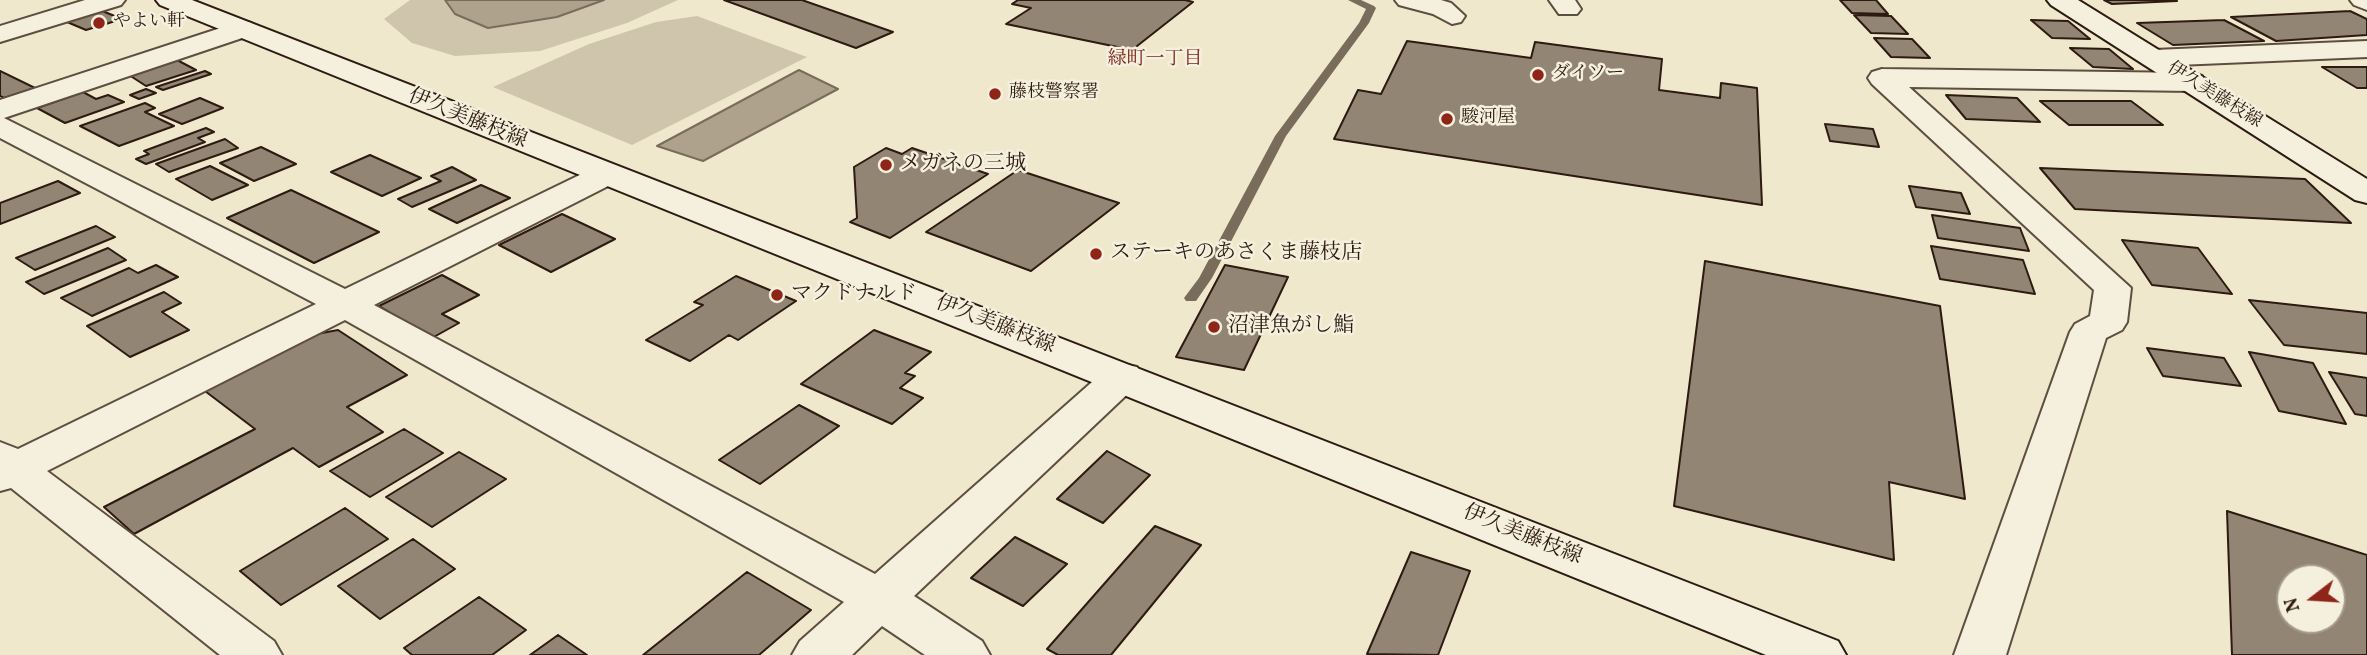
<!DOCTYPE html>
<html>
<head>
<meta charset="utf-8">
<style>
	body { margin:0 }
	#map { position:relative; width:2367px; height:655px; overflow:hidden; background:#f0e8cd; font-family:Vollkorn,serif }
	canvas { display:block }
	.north { position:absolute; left:2276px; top:564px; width:70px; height:70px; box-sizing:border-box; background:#f5f0de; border:2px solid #a59a8c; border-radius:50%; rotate:253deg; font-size:19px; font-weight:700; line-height:28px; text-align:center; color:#2d1a11 }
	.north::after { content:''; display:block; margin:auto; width:24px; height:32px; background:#8f2418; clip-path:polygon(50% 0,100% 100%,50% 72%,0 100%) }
</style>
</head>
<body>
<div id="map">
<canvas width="2367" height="655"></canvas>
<div class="north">N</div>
</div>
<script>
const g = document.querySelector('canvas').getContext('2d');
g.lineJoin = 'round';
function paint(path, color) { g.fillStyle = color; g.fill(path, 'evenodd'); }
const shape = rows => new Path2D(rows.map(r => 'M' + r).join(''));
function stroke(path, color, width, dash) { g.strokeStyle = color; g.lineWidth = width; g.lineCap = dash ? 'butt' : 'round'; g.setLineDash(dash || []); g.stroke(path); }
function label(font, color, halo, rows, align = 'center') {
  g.font = font + ' Vollkorn,"Noto Serif JP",serif'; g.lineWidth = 5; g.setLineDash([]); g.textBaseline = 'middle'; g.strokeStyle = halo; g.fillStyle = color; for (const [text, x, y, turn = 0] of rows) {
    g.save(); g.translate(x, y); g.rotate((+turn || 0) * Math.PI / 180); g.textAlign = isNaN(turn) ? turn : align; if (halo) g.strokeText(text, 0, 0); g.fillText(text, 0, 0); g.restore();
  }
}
paint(shape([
	[410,0,678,0,627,23,540,51,455,56,412,43,384,19],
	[697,16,807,57,632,145,493,87,589,44,656,22]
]), '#cfc5ad');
const water = shape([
	[445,0,604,0,557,17,488,28,455,14,445,0],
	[799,70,838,89,703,161,657,146,799,70]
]);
paint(water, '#aea28d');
stroke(water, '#7a6c5b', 2);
paint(shape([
	[1348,0,1361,0,1374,6,1376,8,1369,23,1286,136,1212,278,1196,301,1186,301,1184,298,1199,278,1275,136,1359,23,1366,9,1348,0]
]), '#7a6c5b');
const building = shape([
	[724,0,802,0,893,32,856,48,724,0],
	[1018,0,1185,0,1193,2,1132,50,1006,24,1031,8,1012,4,1018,0],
	[1840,0,1876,0,1888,14,1852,13,1840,0],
	[2104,0,2176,0,2177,1,2112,4,2104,0],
	[95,8,122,19,86,30,60,19,95,8],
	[2350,11,2367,19,2367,35,2276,41,2231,17,2350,11],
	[1854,15,1891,16,1908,34,1871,33,1854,15],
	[2031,20,2068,21,2090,39,2052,38,2031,20],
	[2224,20,2264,41,2173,45,2137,23,2224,20],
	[1874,38,1912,39,1930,58,1891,57,1874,38],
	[1407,41,1531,58,1535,42,1662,59,1659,90,1720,98,1721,83,1757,88,1762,205,1334,139,1358,90,1381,94,1407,41],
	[2070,48,2109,49,2133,69,2093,67,2070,48],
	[177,60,196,70,146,86,129,75,177,60],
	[2322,67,2367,67,2367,88,2357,88,2322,67],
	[0,71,35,88,4,98,0,96,0,71],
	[205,71,211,74,163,90,156,87,205,71],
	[146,89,156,93,139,99,130,95,146,89],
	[83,92,96,99,108,95,124,102,65,123,37,108,83,92],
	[1946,95,2017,98,2040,122,1966,119,1946,95],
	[200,98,223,108,182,124,159,114,200,98],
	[2040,101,2131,101,2163,125,2069,125,2040,101],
	[145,103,155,108,145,112,174,126,119,146,80,126,145,103],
	[1825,124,1873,129,1879,147,1830,141,1825,124],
	[206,128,214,132,198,138,205,142,146,164,136,159,149,154,144,151,206,128],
	[225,139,238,148,169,172,156,164,225,139],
	[261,147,296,164,254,181,220,163,261,147],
	[886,148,902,154,912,148,988,174,890,238,850,222,857,218,854,167,886,148],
	[370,155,421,178,382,196,331,172,370,155],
	[210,166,248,185,212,200,176,179,210,166],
	[452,167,476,180,412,207,398,199,441,181,431,176,452,167],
	[2040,168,2305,179,2351,223,2075,209,2040,168],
	[1018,170,1119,203,1031,271,926,232,1018,170],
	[58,181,80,193,0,224,0,203,58,181],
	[481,185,510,198,457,223,429,209,481,185],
	[1909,186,1961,193,1970,214,1916,207,1909,186],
	[291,190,379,232,314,263,227,218,291,190],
	[562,214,615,239,551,272,499,245,562,214],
	[1932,215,2020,228,2029,251,1938,238,1932,215],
	[96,226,115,237,35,270,16,258,96,226],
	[2122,240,2198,248,2232,294,2152,285,2122,240],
	[1931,246,2023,260,2035,294,1940,279,1931,246],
	[108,248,126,260,44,294,26,282,108,248],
	[1705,261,1940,306,1965,499,1889,482,1894,560,1674,506,1705,261],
	[156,265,178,277,92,316,61,298,129,268,138,273,156,265],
	[1225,265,1288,277,1244,370,1176,357,1225,265],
	[442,275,479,295,442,314,459,323,432,338,379,306,442,275],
	[736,276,796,301,738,340,729,335,690,361,646,340,703,305,694,302,736,276],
	[164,292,181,303,162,312,189,330,130,357,87,326,164,292],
	[2249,300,2367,313,2367,354,2284,345,2249,300],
	[338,330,407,375,347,407,383,432,319,467,293,448,134,534,104,507,255,429,201,388,311,335,338,330],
	[874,330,931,352,905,373,915,376,900,388,923,398,892,424,801,384,874,330],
	[2147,348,2224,358,2241,386,2163,376,2147,348],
	[2249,352,2313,363,2346,424,2279,411,2249,352],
	[2329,372,2367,378,2367,416,2355,414,2329,372],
	[799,405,839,426,760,484,719,460,799,405],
	[404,429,443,453,370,497,330,471,404,429],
	[1107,451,1150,475,1103,523,1057,499,1107,451],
	[459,452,506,479,432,527,386,497,459,452],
	[345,508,388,539,281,605,240,571,345,508],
	[2227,511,2367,555,2367,655,2232,655,2227,511],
	[2290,578,2332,578,2332,620,2290,620,2290,578],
	[1155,526,1201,545,1111,655,1058,655,1047,649,1155,526],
	[1015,537,1067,564,1023,606,971,578,1015,537],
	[413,539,455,569,380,619,338,586,413,539],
	[1411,552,1470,571,1438,655,1367,654,1411,552],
	[747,572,811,610,759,655,643,655,747,572],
	[479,597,526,630,492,655,412,655,404,648,479,597],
	[558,635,587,655,530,655,558,635]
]);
paint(building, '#928573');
stroke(building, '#2d1a11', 2);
const minor = shape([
	[85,0,125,0,121,5,0,42,0,26,85,0],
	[1395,0,1441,0,1451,3,1465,16,1461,22,1452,24,1433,14,1399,5,1395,0],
	[1549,0,1575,0,1581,9,1577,14,1559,14,1549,0],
	[2350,0,2367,0,2367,10,2354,5,2350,0],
	[242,21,251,23,255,29,251,35,4,118,345,289,594,168,605,165,616,168,621,175,616,182,374,305,875,574,1109,367,1123,364,1137,367,1143,376,1137,385,914,596,982,641,990,655,925,655,882,626,852,655,792,655,800,641,844,602,345,320,47,471,274,641,282,655,220,655,11,488,0,491,0,442,18,449,316,304,0,138,0,100,242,21],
	[2367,41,2367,57,2154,66,2144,64,2140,58,2144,52,2154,50,2367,41],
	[1882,69,2192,73,2202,76,2206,82,2202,88,2192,91,1909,87,2131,288,2127,322,2122,330,2106,338,2006,655,1954,655,2070,332,2075,324,2090,316,2094,290,1872,84,1868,78,1872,72,1882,69]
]);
const secondary = shape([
	[156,0,192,0,1838,641,1846,655,1766,655,160,5,156,0],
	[2047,0,2078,0,2367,179,2367,203,2355,200,2051,5,2047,0]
]);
stroke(minor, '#5e4e40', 4);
stroke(secondary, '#2d1a11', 4);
paint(minor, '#f5f0de');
paint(secondary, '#f5f0de');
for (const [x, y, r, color] of [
	[99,23,7,"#8f2418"],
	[1538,75,7,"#8f2418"],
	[995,94,7,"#8f2418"],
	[1447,119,7,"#8f2418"],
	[886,165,7,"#8f2418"],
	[1096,254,7,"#8f2418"],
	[777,295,7,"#8f2418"],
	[1214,327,7,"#8f2418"]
]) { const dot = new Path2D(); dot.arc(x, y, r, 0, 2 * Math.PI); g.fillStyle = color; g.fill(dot); stroke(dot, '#f5f0de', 2.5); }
label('18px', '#2d1a11', '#f5f0de', [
	["やよい軒",113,23],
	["ダイソー",1552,75],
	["藤枝警察署",1009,94],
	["駿河屋",1461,119]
], 'left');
label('18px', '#2d1a11', '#f5f0de', [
	["伊久美藤枝線",2214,96,32]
]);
label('19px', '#7a1f14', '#f5f0de', [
	["緑町一丁目",1155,61]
]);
label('21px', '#2d1a11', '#f5f0de', [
	["伊久美藤枝線",467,120,22],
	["伊久美藤枝線",995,326,21],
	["伊久美藤枝線",1522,536,22]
]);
label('21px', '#2d1a11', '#f5f0de', [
	["メガネの三城",900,165],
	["ステーキのあさくま藤枝店",1110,254],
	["マクドナルド",791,295],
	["沼津魚がし鮨",1228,327]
], 'left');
</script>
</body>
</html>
